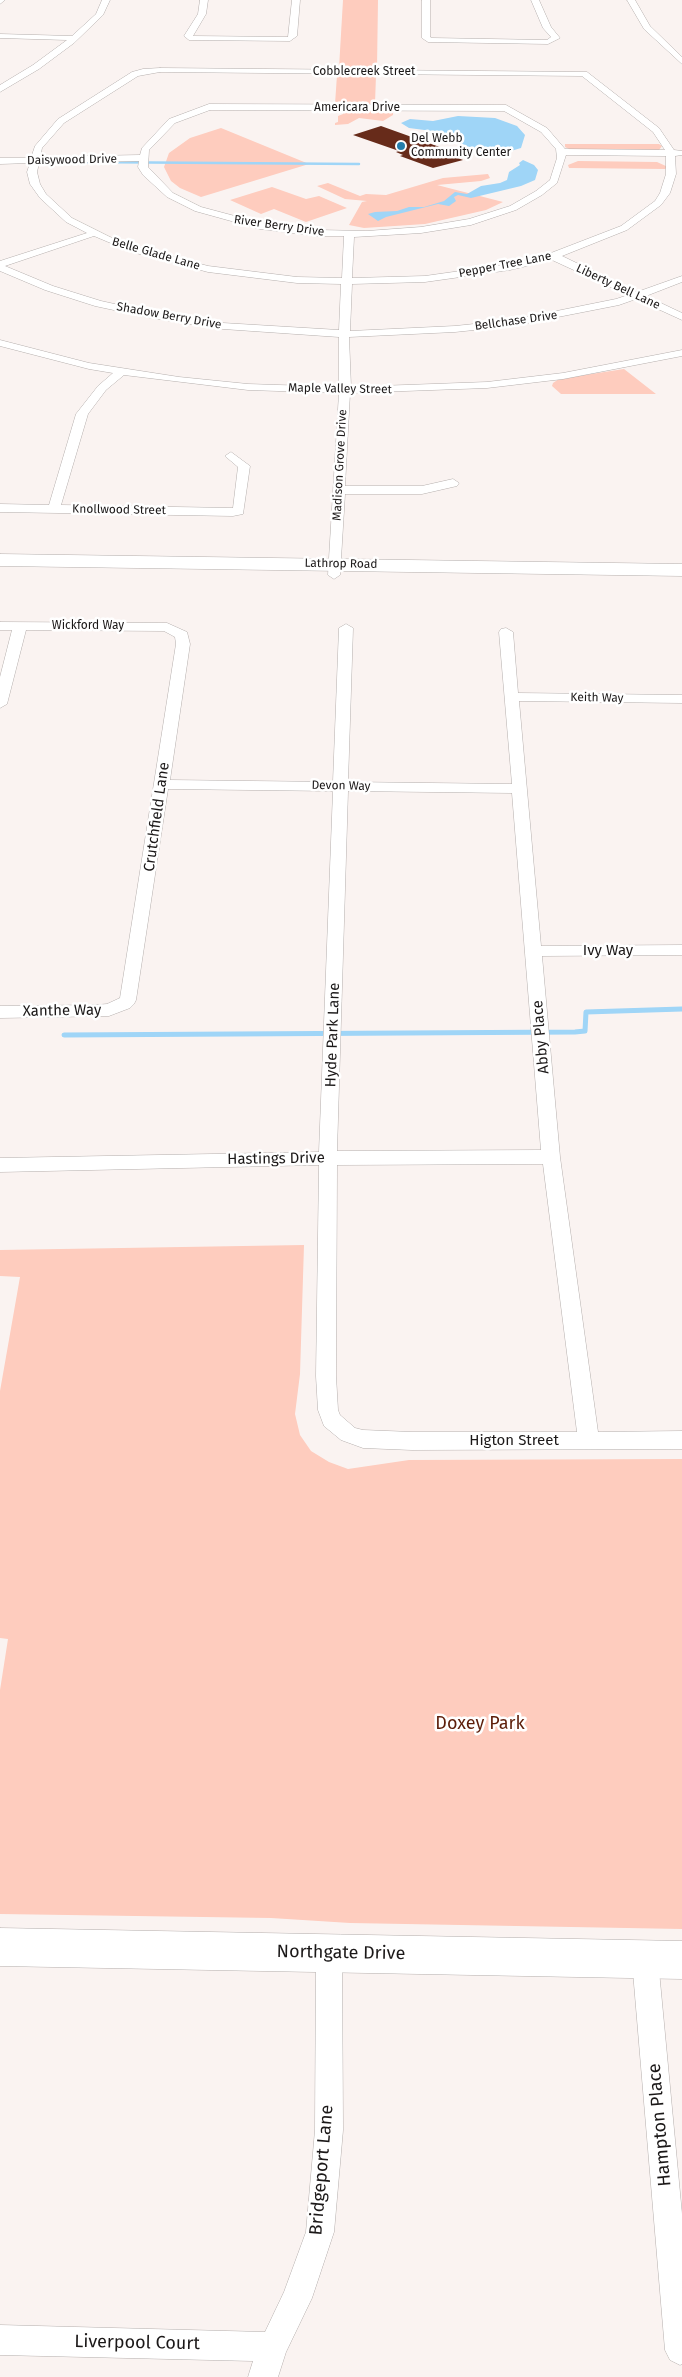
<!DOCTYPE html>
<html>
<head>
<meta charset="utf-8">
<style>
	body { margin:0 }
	canvas { display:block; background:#faf3f1 }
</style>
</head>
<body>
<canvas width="682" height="2377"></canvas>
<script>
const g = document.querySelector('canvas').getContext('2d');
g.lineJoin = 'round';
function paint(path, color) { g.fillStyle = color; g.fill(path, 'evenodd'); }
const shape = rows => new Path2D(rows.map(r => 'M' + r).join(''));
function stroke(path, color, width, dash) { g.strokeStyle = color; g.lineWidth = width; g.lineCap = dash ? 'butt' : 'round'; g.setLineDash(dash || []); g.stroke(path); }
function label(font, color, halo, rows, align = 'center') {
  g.font = font + ' "Fira Sans",sans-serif'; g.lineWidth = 5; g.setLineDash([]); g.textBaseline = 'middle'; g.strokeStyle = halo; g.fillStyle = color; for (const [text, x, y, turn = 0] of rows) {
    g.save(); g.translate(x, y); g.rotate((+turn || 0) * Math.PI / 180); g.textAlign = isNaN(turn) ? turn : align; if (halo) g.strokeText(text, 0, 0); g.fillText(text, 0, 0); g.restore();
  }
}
paint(shape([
	[343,0,378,0,377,68,339,68],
	[337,75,376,75,375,104,335,104],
	[343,110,393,111,393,115,383,121,359,118,348,124,335,125,335,123,338,122,338,116,343,114],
	[221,128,309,164,201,197,180,188,171,181,164,167,169,153,190,138],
	[565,144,659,144,662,146,659,150,571,150,565,147],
	[578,161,657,162,668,167,665,169,569,168,568,165],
	[488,174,490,178,481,181,437,185,503,202,486,210,425,224,364,228,349,225,362,202,367,201,345,199,317,186,328,183,360,196,366,194,386,195,443,178],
	[272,187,306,199,319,196,347,208,306,222,274,209,261,214,230,200],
	[624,369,656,394,561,394,552,386,553,383,559,379],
	[304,1245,300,1374,295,1414,300,1435,311,1451,329,1462,348,1469,409,1460,682,1459,682,1929,350,1923,271,1918,0,1914,0,1690,8,1639,0,1638,0,1391,20,1277,0,1276,0,1250]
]), '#feccbe');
paint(shape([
	[458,116,495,118,517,126,525,135,521,148,494,156,483,155,474,152,463,144,437,138,436,134,432,131,409,128,401,123,410,119,433,121],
	[523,160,534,165,538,170,535,180,521,186,471,198,458,195,454,197,456,201,449,206,438,204,386,217,378,221,368,214,375,212,397,211,409,207,424,207,444,201,455,192,467,194,481,186,500,183,507,180,509,172,520,165,519,163]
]), '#9fd5f7');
stroke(shape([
	[81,162,359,164]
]), '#9fd5f7', 2.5);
stroke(shape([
	[64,1035,575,1032,585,1031,586,1012,682,1009]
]), '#9fd5f7', 5);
paint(shape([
	[381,126,448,150,442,152,463,160,433,168,400,156,403,155,396,152,399,151,353,135]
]), '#672b1a');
const street = shape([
	[0,0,5,0,0,4,0,0],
	[102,0,110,0,103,15,74,43,39,69,0,92,0,85,33,65,67,40,0,38,0,34,72,36,96,14,102,0],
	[200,0,208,0,206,14,193,36,288,37,292,0,300,0,297,36,290,41,189,40,184,36,198,14,200,0],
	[422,0,430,0,430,37,432,38,547,40,551,37,543,28,531,0,539,0,551,27,560,38,548,44,428,42,422,38,422,0],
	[627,0,635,0,650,26,682,57,682,64,644,29,627,0],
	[160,68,587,72,659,128,674,150,682,151,682,155,675,156,676,174,670,193,661,205,627,230,562,256,637,292,682,276,682,282,646,296,682,313,682,320,636,299,619,305,512,326,455,332,349,337,351,387,487,382,563,373,682,350,682,356,563,379,487,388,350,393,345,486,422,486,453,479,459,483,457,486,422,494,345,494,340,575,334,579,328,575,339,393,248,390,124,375,106,390,88,414,61,505,233,508,238,467,225,456,231,452,250,466,243,514,233,516,0,512,0,504,49,505,76,414,98,386,113,373,89,369,0,346,0,340,89,363,179,377,248,384,339,387,339,337,223,329,151,318,95,306,45,290,0,271,0,261,87,233,66,222,40,198,30,184,27,172,30,163,0,164,0,158,31,158,35,146,58,119,132,72,143,69,160,68],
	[160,72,582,76,653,132,665,150,565,149,547,128,506,105,209,104,169,119,142,148,140,155,40,157,42,148,64,123,138,76,160,72],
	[210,110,504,111,541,132,556,149,557,158,550,180,536,191,510,206,469,219,421,227,367,231,318,230,261,223,201,207,173,193,148,167,149,150,175,123,210,110],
	[566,155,666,156,666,174,660,193,655,201,621,226,538,258,510,264,425,276,352,278,354,237,421,233,471,225,516,210,542,195,557,183,566,155],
	[139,161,138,167,143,175,167,197,195,211,260,229,318,236,344,236,342,278,297,277,208,266,140,248,110,237,72,218,46,194,40,184,37,172,39,163,139,161],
	[94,236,132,252,208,272,297,283,341,284,339,330,223,323,151,312,101,301,53,286,5,266,94,236],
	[552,260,628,295,616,299,512,320,455,326,350,331,352,284,425,282,510,270,552,260],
	[0,622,167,623,187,632,190,644,170,780,333,782,339,628,346,624,353,628,348,782,512,784,499,632,501,629,506,628,513,632,518,693,682,695,682,703,519,701,541,946,682,945,682,955,542,956,560,1157,598,1432,682,1431,682,1449,412,1450,363,1448,341,1440,324,1426,318,1410,316,1376,319,1165,0,1172,0,1158,319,1152,333,791,168,789,136,1000,134,1004,130,1008,109,1016,0,1018,0,1006,96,1005,107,1004,120,998,176,644,175,637,164,631,26,630,7,704,0,708,0,677,12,630,0,630,0,622],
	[348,791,512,793,541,1150,337,1151,348,791],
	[543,1164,577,1432,412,1432,363,1430,355,1428,340,1415,338,1410,336,1376,337,1165,543,1164],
	[329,1939,338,1943,342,1952,343,2130,334,2232,312,2298,286,2352,278,2377,248,2377,253,2361,0,2355,0,2325,265,2332,284,2292,306,2232,315,2130,316,1952,320,1943,329,1939],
	[645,1947,654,1951,658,1960,682,2214,682,2364,680,2365,670,2360,665,2350,632,1960,636,1951,645,1947]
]);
const secondary = shape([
	[0,554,682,564,682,576,0,566,0,554],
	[0,1928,682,1941,682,1979,0,1966,0,1928]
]);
stroke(street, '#b5afad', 1);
stroke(secondary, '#b5afad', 1);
paint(street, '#fff');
paint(secondary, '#fff');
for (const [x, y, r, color] of [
	[401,146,5,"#247eac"]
]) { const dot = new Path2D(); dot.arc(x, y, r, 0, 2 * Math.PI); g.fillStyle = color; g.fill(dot); stroke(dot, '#fff', 2); }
label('12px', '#1b1818', '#fff', [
	["Cobblecreek Street",364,72],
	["Americara Drive",357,108],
	["Daisywood Drive",72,160,-1],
	["River Berry Drive",279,226,8],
	["Belle Glade Lane",156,254,16],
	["Pepper Tree Lane",505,265,-11],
	["Liberty Bell Lane",618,287,25],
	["Shadow Berry Drive",169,316,10],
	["Bellchase Drive",516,321,-8],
	["Maple Valley Street",340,389,1],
	["Madison Grove Drive",340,465,-87],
	["Knollwood Street",119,510,1],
	["Lathrop Road",341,564,1],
	["Wickford Way",88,626],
	["Keith Way",597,698,1],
	["Devon Way",341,786,1]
]);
label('12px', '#1b1818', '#fff', [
	["Del Webb",411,139],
	["Community Center",411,153]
], 'left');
label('15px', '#1b1818', '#fff', [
	["Crutchfield Lane",157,817,-82],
	["Ivy Way",608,951],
	["Xanthe Way",62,1011,-1],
	["Hyde Park Lane",333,1035,-88],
	["Abby Place",541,1037,-95],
	["Hastings Drive",276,1159,-1],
	["Higton Street",514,1441]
]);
label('18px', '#5d1e0a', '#fff', [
	["Doxey Park",480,1724]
]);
label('18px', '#1b1818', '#fff', [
	["Northgate Drive",341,1953,1],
	["Hampton Place",660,2125,-95],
	["Bridgeport Lane",322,2170,-85],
	["Liverpool Court",137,2343,1]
]);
</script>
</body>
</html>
